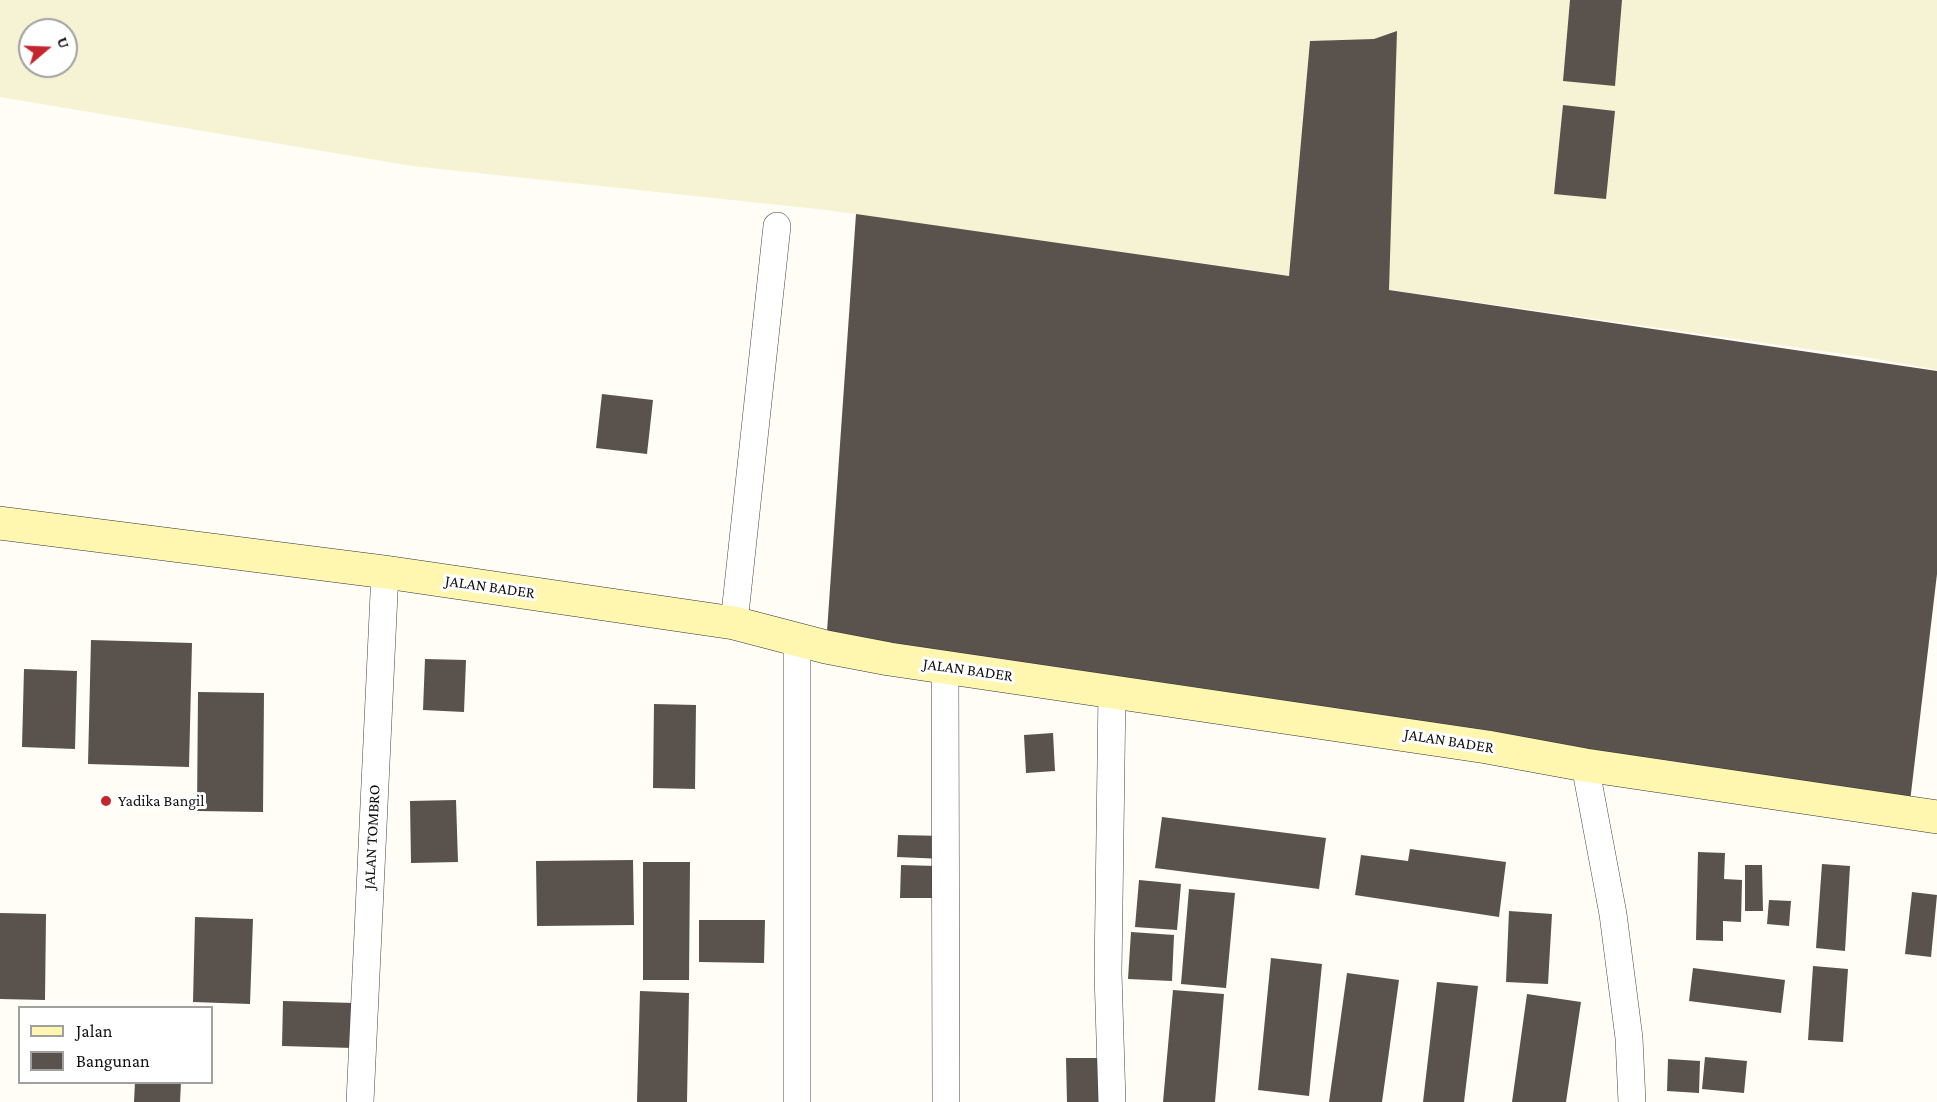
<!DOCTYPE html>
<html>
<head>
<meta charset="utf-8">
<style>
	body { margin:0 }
	#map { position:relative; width:1937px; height:1102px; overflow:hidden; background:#fffdf5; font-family:"Crimson Pro",serif }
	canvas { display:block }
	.legend { position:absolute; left:18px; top:1006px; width:195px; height:78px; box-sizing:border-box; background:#fff; border:2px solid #a0a0a0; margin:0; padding:8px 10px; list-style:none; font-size:18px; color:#111 }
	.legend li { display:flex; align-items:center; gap:12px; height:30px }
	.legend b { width:30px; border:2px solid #a0a0a0 }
	.north { position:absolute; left:18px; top:18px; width:60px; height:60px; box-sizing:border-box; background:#fff; border:2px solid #a0a0a0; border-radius:50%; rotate:71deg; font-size:16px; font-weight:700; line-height:24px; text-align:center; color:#111 }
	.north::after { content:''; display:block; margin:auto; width:21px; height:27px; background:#c4262e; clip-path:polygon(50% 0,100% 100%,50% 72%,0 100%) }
</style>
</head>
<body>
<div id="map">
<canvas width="1937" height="1102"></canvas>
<ul class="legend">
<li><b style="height:8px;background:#fff6b0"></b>Jalan</li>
<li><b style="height:16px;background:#5a524d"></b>Bangunan</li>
</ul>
<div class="north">U</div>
</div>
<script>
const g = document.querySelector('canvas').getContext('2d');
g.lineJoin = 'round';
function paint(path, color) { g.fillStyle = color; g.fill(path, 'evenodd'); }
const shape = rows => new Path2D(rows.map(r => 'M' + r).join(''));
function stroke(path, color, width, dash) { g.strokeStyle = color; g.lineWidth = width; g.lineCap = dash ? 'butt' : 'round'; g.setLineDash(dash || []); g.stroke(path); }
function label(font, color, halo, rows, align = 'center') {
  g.font = font + ' "Crimson Pro",serif'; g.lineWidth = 6; g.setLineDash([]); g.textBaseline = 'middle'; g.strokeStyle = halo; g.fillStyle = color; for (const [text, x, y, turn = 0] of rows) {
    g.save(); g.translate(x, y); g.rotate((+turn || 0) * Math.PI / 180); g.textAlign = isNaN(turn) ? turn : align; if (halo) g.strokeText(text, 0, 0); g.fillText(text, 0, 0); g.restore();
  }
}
paint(shape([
	[0,0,1937,0,1937,370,1871,358,826,210,412,166,0,97],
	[30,30,66,30,66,66,30,66]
]), '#f6f3d4');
paint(shape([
	[1570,0,1622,0,1615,86,1563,81],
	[1397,31,1389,290,1937,371,1937,574,1909,810,826,646,856,214,1289,276,1310,41,1374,39],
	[1563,105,1615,111,1606,199,1554,194],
	[602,394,653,400,647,454,596,448],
	[91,640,192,643,189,767,88,764],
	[425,659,466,660,464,712,423,710],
	[24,669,77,671,75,749,22,747],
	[198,692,264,693,263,812,197,811],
	[654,704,696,705,695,789,653,788],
	[1053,733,1055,771,1026,773,1024,735],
	[456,800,458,862,411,863,410,801],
	[1162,817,1326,838,1319,889,1155,868],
	[898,835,945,836,944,859,897,857],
	[1410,849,1506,862,1499,917,1355,895,1361,855,1408,861],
	[1698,852,1725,853,1724,879,1742,880,1741,922,1723,921,1723,941,1696,940],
	[633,860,634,925,537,926,536,861],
	[643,862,690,862,689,980,643,980],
	[1822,864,1850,866,1845,951,1816,948],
	[901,865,936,866,935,898,900,898],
	[1745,865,1762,865,1763,911,1745,911],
	[1139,880,1181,884,1177,930,1135,927],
	[1189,889,1235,893,1226,988,1181,984],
	[1912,892,1937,895,1931,957,1905,954],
	[1769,900,1791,901,1789,926,1767,924],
	[1509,911,1552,914,1548,984,1506,982],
	[0,913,46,914,45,1000,0,999],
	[195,917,253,919,250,1004,193,1002],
	[699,920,765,920,764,963,699,962],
	[1131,932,1174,935,1172,981,1128,979],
	[1271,958,1322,964,1309,1096,1258,1090],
	[1813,966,1848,969,1843,1042,1808,1040],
	[1693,968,1785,980,1781,1013,1689,1001],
	[1347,973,1399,980,1382,1102,1329,1102],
	[1437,982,1478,986,1464,1102,1423,1102],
	[1173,990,1224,994,1215,1102,1163,1102],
	[640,991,689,993,687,1102,637,1102],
	[1527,994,1581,1002,1566,1102,1512,1102],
	[283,1001,354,1003,353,1048,282,1046],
	[1705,1057,1747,1061,1744,1093,1702,1089],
	[1066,1058,1109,1058,1110,1102,1067,1102],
	[1668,1059,1700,1061,1699,1093,1667,1091],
	[135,1082,181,1082,180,1102,134,1102]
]), '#5a524d');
const street = shape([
	[734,623,777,226],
	[797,638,797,1102],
	[945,666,946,1102],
	[1112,692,1108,973,1112,1102],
	[1585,765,1613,914,1629,1038,1632,1102],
	[360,1102,385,572]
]);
const secondary = shape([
	[0,523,385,572,734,623,826,647,889,659,1487,747,1585,765,1937,817]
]);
stroke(street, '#444', 28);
stroke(secondary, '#333', 34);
stroke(street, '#fff', 27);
stroke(secondary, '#fff6b0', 33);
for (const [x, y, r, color] of [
	[106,801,6,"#c4262e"]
]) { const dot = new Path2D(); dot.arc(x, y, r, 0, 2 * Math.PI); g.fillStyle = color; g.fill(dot); stroke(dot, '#fff', 2); }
label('16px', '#111', '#fff', [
	["JALAN BADER",490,587,8],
	["JALAN BADER",968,670,8],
	["JALAN BADER",1449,741,9],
	["JALAN TOMBRO",372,837,-87]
]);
label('16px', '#111', '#fff', [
	["Yadika Bangil",118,801]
], 'left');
</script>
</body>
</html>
